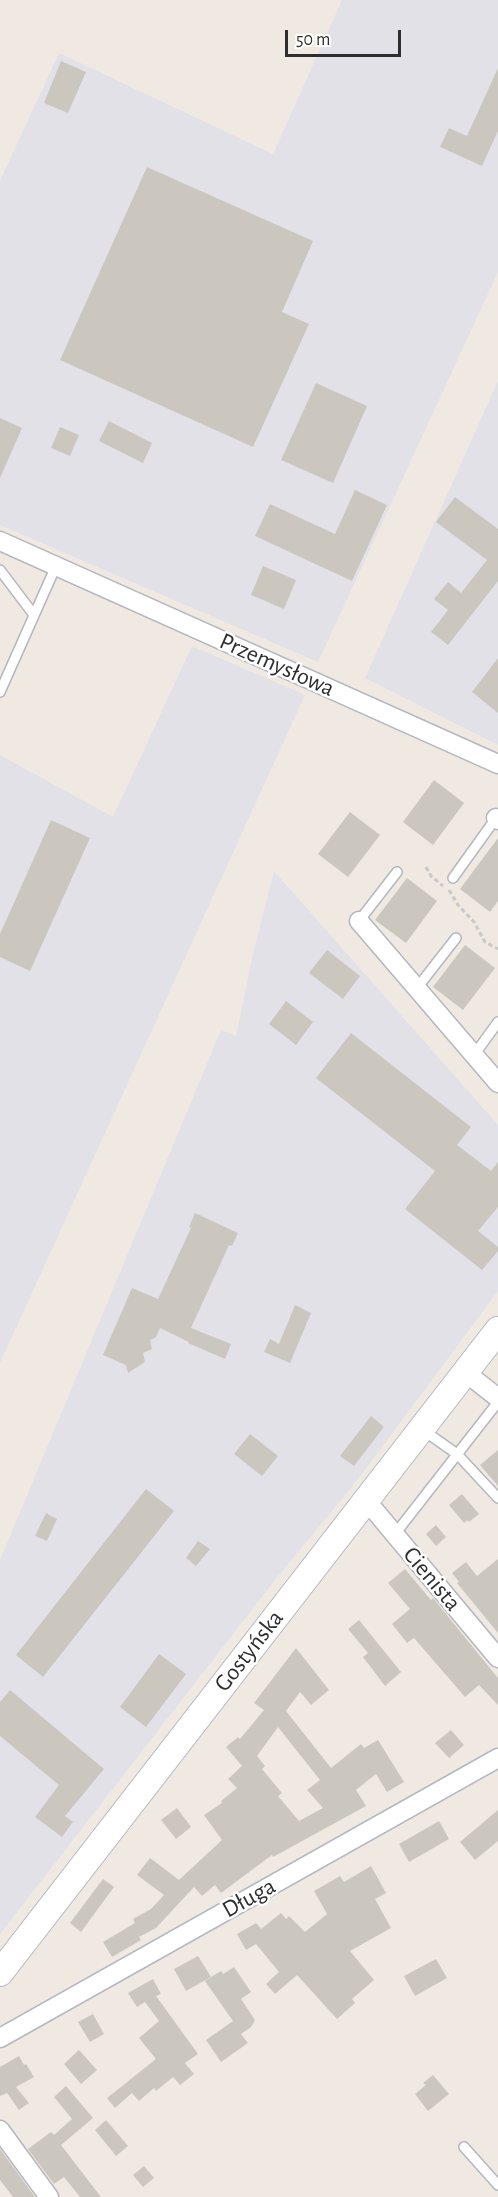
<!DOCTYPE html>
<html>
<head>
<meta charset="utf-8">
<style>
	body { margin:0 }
	#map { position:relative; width:498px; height:2197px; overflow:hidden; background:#efe9e1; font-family:"Alegreya Sans",sans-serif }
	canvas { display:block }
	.scale { position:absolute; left:285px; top:30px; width:116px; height:27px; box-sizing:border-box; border:3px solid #2e2e2e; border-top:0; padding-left:8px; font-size:18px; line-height:21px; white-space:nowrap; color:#2e2e2e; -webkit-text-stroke:4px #fff; paint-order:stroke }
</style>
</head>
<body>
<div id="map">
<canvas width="498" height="2197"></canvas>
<div class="scale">50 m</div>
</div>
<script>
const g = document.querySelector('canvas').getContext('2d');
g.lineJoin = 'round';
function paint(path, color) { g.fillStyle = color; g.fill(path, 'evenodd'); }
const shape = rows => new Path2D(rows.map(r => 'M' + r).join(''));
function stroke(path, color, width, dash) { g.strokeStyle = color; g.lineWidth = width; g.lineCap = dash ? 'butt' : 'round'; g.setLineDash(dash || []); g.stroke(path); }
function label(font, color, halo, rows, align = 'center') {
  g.font = font + ' "Alegreya Sans",sans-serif'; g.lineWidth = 5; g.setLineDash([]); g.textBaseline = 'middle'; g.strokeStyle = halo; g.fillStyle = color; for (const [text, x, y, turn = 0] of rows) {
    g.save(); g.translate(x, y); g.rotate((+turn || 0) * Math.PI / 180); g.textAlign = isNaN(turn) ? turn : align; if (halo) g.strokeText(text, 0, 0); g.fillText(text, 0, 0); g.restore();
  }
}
paint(shape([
	[342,0,498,0,498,272,318,662,0,525,0,181,59,53,273,154],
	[498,381,498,745,365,678],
	[192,646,305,695,0,1363,0,755,113,817],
	[274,871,498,1125,498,1291,359,1478,275,1580,0,1934,0,1560,221,1030,236,1036,253,954]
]), '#e3e1e8');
paint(shape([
	[61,61,86,72,68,113,44,103],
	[498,68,498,131,482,166,440,147,449,128,467,136],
	[147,167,313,241,282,312,309,324,253,447,60,360],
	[316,383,367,406,333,483,281,460],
	[0,418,22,428,0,478],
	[109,421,152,443,143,463,99,441],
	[60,427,79,435,70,456,51,448],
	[355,490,387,505,352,581,255,536,270,504,335,534],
	[455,497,498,529,498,581,448,645,431,632,448,610,434,599,448,582,461,593,487,560,436,522],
	[263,566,296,580,284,609,251,595],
	[498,658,498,713,472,692],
	[434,780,464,803,433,845,403,822],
	[350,812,380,835,348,877,318,854],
	[51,820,90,838,30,971,0,957,0,934],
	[498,838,498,901,490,912,460,889],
	[407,878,437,901,406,943,375,920],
	[465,945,495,968,463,1010,433,987],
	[327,950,360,976,343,999,309,973],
	[286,1001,313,1022,296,1045,269,1024],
	[351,1033,471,1127,457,1145,491,1171,498,1162,498,1207,478,1231,498,1247,498,1251,482,1270,405,1209,435,1171,316,1078],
	[195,1213,238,1233,232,1246,229,1245,191,1328,231,1344,225,1359,188,1343,189,1342,160,1328,156,1337,150,1340,152,1349,143,1353,145,1362,128,1373,126,1365,103,1355,132,1288,158,1299,191,1228,189,1227],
	[295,1305,311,1313,290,1363,264,1352,270,1339,279,1344],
	[371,1416,384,1427,354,1466,340,1456],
	[250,1434,278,1456,262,1476,234,1454],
	[498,1450,498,1486,480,1465],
	[146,1489,174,1511,43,1677,16,1655],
	[462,1494,479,1514,469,1522,467,1520,464,1523,449,1505],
	[46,1513,57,1519,47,1541,35,1536],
	[436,1525,446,1537,436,1546,426,1534],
	[198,1541,210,1549,196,1566,186,1558],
	[498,1559,498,1633,457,1583,459,1582,452,1573,466,1562,477,1576],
	[405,1569,431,1600,433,1598,498,1678,498,1705,479,1685,465,1697,414,1638,407,1643,392,1624,410,1609,388,1583],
	[359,1620,401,1672,385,1686,363,1657,368,1653,348,1629],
	[296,1648,329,1690,311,1705,300,1692,286,1711,331,1768,361,1744,364,1748,378,1740,404,1782,387,1792,376,1774,356,1790,366,1806,273,1857,272,1855,221,1893,215,1885,202,1896,194,1887,156,1928,139,1937,141,1940,112,1957,103,1942,135,1923,133,1919,151,1909,164,1895,137,1875,150,1858,179,1880,222,1840,204,1815,222,1803,221,1801,237,1788,228,1779,242,1766,226,1747,238,1737,240,1739,264,1710,254,1703],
	[278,1727,320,1780,307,1790,323,1808,299,1821,278,1796,282,1793,262,1769,265,1766,257,1756],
	[159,1654,186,1674,146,1727,120,1707],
	[10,1690,104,1769,65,1816,73,1822,62,1837,35,1817,59,1785,0,1736,0,1702],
	[451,1730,464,1745,449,1758,435,1743],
	[177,1808,191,1827,176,1839,161,1820],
	[498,1810,498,1841,475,1860,460,1842],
	[439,1821,449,1839,409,1862,399,1844],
	[371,1866,386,1893,375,1899,391,1928,350,1951,374,1980,352,1999,355,2003,337,2019,297,1975,275,1994,266,1984,279,1972,256,1944,246,1950,237,1934,256,1923,261,1929,281,1913,286,1919,289,1916,305,1932,327,1914,314,1891,340,1876,344,1882],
	[103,1879,114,1887,81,1932,70,1923],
	[198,1956,211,1977,186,1991,174,1969],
	[436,1959,447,1978,415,1996,404,1976],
	[234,1967,251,1992,241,1999,255,2020,251,2027,241,2034,248,2043,221,2062,206,2040,233,2021,205,1981,221,1971,223,1974],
	[153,1979,161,1994,156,1996,198,2054,185,2063,194,2074,180,2085,173,2077,156,2091,154,2088,139,2101,132,2093,115,2108,107,2098,156,2059,139,2038,159,2021,145,2002,137,2007,128,1993],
	[93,2014,104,2034,90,2042,78,2022],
	[79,2050,97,2070,81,2084,64,2064],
	[19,2056,24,2065,26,2064,34,2077,16,2087,29,2103,19,2110,7,2093,0,2096,0,2067],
	[433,2075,449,2094,428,2111,415,2094,426,2085,423,2083],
	[66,2086,93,2118,61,2145,101,2197,80,2197,64,2177,54,2184,28,2149,51,2132,54,2135,72,2119,54,2097],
	[106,2120,128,2146,116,2156,95,2130],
	[0,2149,35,2197,13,2197,0,2180],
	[144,2166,154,2178,143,2187,133,2175]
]), '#cbc7bf');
const service = shape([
	[0,570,34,615],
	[0,692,56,566],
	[453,878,496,818],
	[359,921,397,872],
	[417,988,456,938],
	[474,1055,498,1022],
	[423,1430,457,1454,498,1498],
	[395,1534,498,1402],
	[464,2147,498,2185]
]);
const minor = shape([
	[0,541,498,764],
	[496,818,498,820],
	[359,921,498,1083],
	[465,1372,498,1398],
	[366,1500,498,1658],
	[0,2038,498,1758],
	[0,2130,49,2197]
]);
const secondary = shape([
	[0,1973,498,1330]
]);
stroke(service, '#b4b7c1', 12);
stroke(minor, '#b4b7c1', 21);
stroke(secondary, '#b4b7c1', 28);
stroke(shape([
	[426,867,431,876,443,886],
	[449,890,458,905,474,922,485,942,498,949]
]), '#c9c9c9', 3, [4.5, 3]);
stroke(service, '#fff', 9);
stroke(minor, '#fff', 18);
stroke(secondary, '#fff', 26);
label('24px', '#2e2e2e', '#fff', [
	["Przemysłowa",277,665,24],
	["Cienista",432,1579,50],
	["Gostyńska",249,1651,-52],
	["Długa",249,1898,-29]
]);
</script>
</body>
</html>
